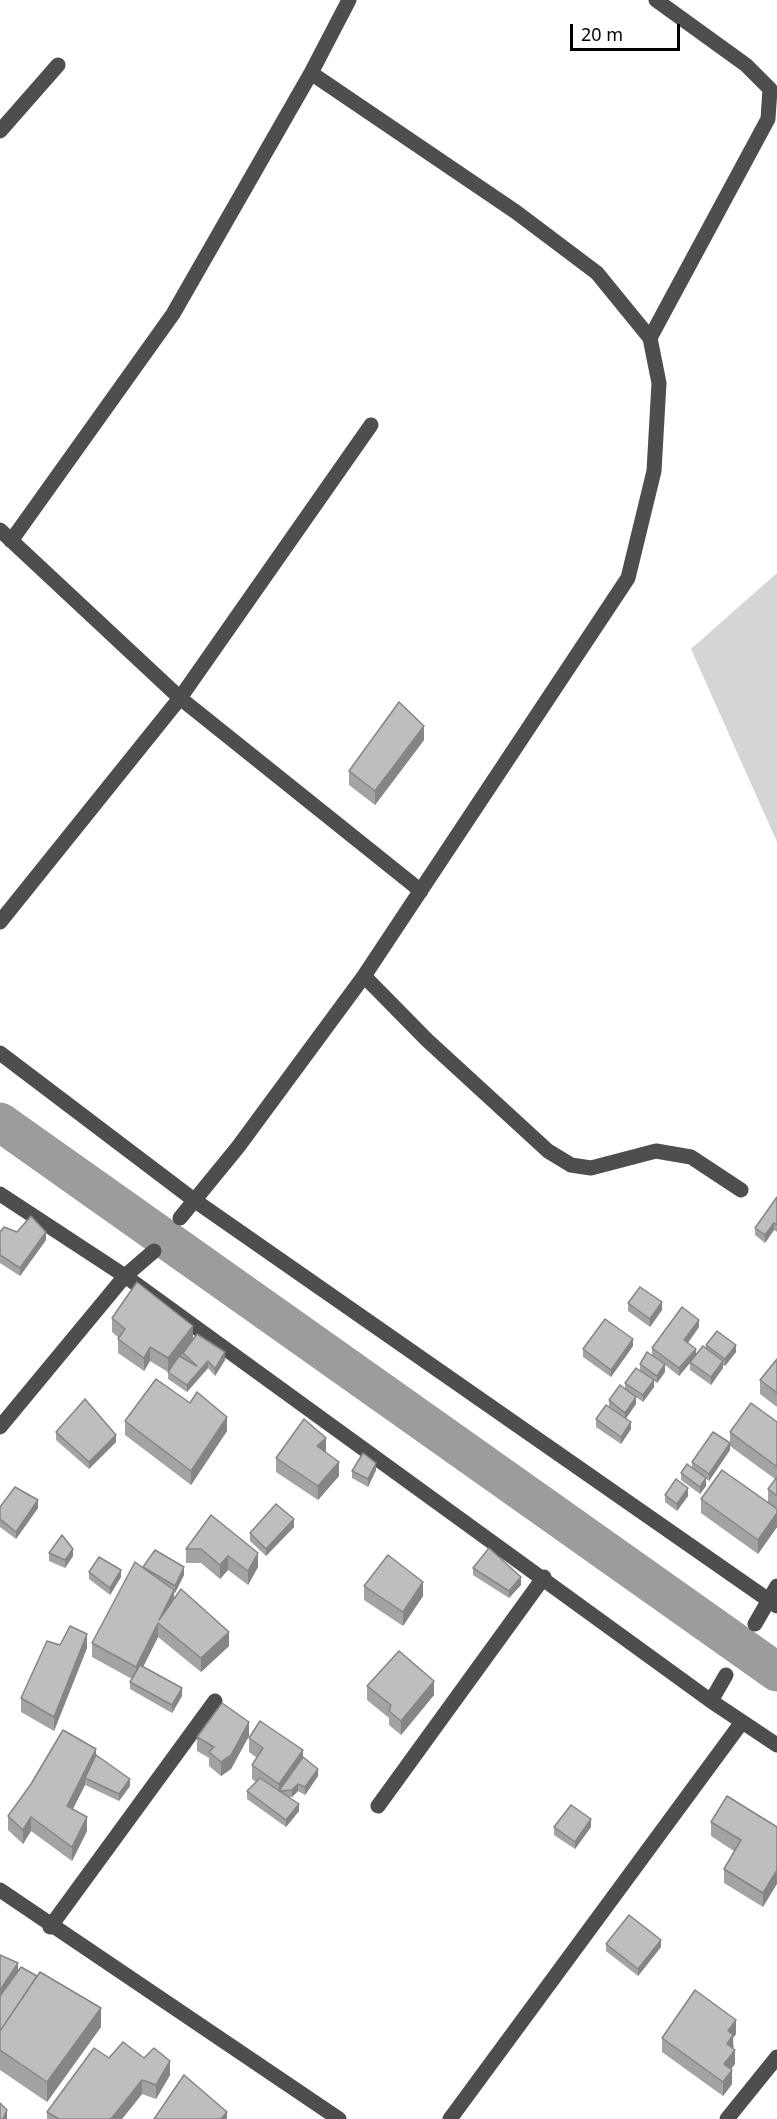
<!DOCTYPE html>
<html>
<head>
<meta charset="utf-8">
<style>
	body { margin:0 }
	#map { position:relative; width:777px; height:2119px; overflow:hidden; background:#fff; font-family:"Noto Sans",sans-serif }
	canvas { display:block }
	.scale { position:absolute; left:570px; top:24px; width:110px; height:27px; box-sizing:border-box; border:3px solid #000; border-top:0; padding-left:8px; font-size:18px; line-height:21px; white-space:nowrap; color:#000; -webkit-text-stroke:4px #fff; paint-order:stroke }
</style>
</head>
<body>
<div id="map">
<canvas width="777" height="2119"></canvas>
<div class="scale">20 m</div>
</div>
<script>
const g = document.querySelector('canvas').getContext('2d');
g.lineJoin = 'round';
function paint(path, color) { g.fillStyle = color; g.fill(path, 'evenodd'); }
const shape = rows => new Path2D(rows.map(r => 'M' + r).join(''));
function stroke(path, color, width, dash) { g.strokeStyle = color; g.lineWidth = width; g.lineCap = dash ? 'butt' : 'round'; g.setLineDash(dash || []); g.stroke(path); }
paint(shape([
	[777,573,777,842,691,649]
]), '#d5d5d5');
stroke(shape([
	[0,1122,777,1672]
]), '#9c9c9c', 39);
stroke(shape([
	[0,131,58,65],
	[650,338,768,119,770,89,746,65,656,0],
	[0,530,180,698,421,891],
	[11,541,173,314,311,73,349,0],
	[0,922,180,698,371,425],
	[364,976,427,1040,548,1151,571,1165,591,1168,656,1151,691,1157,741,1190],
	[0,1053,194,1200,777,1606],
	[0,1194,125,1276,711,1701,777,1745],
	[180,1218,238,1147,364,976,628,578,654,471,659,383,650,338,597,273,516,212,311,73],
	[0,1427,125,1276,154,1251],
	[755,1624,777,1586],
	[711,1701,726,1675],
	[378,1806,544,1577],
	[0,1890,339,2119],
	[50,1927,215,1701],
	[450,2119,742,1722],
	[727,2119,777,2057]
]), '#4e4e4e', 15);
paint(shape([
	[424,740,375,805,349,785,349,771],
	[777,1197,777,1232,774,1230,765,1243,755,1235,755,1228],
	[0,1232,46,1240,20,1276,0,1263],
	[628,1303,662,1310,650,1327,628,1311],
	[112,1318,193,1340,225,1360,215,1376,208,1368,187,1392,168,1379,168,1372,150,1361,144,1371,118,1353,118,1339,119,1338,112,1332],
	[699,1327,688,1343,696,1355,706,1348,706,1345,736,1352,725,1366,723,1365,723,1368,711,1385,690,1370,690,1363,679,1376,665,1365,665,1372,657,1383,654,1381,654,1387,643,1402,636,1397,636,1404,626,1418,631,1429,621,1444,596,1427,596,1419,609,1406,609,1400,625,1389,625,1383,640,1370,640,1364,652,1355,652,1348],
	[633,1346,611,1377,583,1357,583,1349],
	[777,1359,777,1407,760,1394,760,1380],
	[125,1421,227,1431,191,1485,125,1435],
	[777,1422,777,1527,758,1554,701,1513,701,1499,768,1503,768,1489,775,1479,730,1446,730,1432],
	[56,1432,116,1442,89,1469,56,1440],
	[730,1450,709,1481,706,1479,706,1486,700,1494,681,1480,681,1473,692,1468,692,1462],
	[326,1452,339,1476,318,1500,276,1472,276,1458],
	[376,1470,368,1487,352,1478,352,1471],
	[665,1495,688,1496,677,1511,665,1502],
	[0,1507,38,1508,16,1539,0,1527],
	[211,1515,258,1567,248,1585,228,1570,220,1579,201,1563,186,1563,186,1549],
	[294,1527,266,1556,250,1541,250,1533],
	[49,1553,73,1556,65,1568,49,1561],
	[143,1568,184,1575,175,1593,174,1593,174,1599,229,1646,201,1672,158,1637,143,1667,182,1696,172,1713,130,1689,130,1682,132,1679,92,1657,92,1643],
	[473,1568,521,1585,509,1598,473,1575],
	[89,1572,121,1577,110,1595,89,1579],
	[364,1586,423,1596,403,1626,364,1600],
	[60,1645,87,1648,54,1731,21,1712,21,1698],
	[367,1686,434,1695,401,1735,389,1725,389,1718,367,1700],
	[249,1736,231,1769,221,1776,209,1766,209,1758,197,1751,197,1737],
	[249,1738,303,1757,318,1776,305,1795,298,1791,292,1797,289,1797,299,1811,286,1827,247,1799,247,1791,256,1782,252,1779,252,1765,257,1758,249,1752],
	[96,1755,130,1786,119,1801,85,1785,73,1809,87,1831,72,1861,31,1831,23,1844,8,1830,8,1816],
	[711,1822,777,1827,763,1907,724,1883,724,1869,734,1851,711,1836],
	[554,1827,591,1827,575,1849,554,1835],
	[606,1944,661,1947,638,1976,606,1951],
	[0,1955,18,1970,101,2027,47,2102,0,2070],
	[736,2034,733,2038,735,2064,731,2069,732,2084,723,2096,662,2052,662,2038],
	[109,2058,144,2058,170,2075,156,2099,142,2094,122,2119,47,2119,47,2112]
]), '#a3a3a3');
paint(shape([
	[424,726,424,740,375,805,375,791],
	[774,1223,774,1230,765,1243,765,1235],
	[46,1232,46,1240,20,1276,20,1268],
	[662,1302,662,1310,650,1327,650,1319],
	[699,1320,699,1327,684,1348,684,1340],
	[193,1326,193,1340,168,1372,168,1358],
	[633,1339,633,1346,611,1377,611,1370],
	[736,1345,736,1352,725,1366,725,1359],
	[150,1347,150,1361,144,1371,144,1358],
	[696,1349,696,1356,679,1376,679,1368],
	[225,1352,225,1360,215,1376,215,1369],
	[208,1361,208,1368,187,1392,187,1385],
	[723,1361,723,1368,711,1385,711,1377],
	[665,1364,665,1372,657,1383,657,1376],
	[654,1380,654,1387,643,1402,643,1395],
	[636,1397,636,1404,625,1420,625,1413],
	[227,1417,227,1431,191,1485,191,1471],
	[631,1422,631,1429,621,1444,621,1437],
	[116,1435,116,1442,89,1469,89,1462],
	[326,1438,326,1452,317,1460,317,1446],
	[730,1443,730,1450,709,1481,709,1474],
	[339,1462,339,1476,318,1500,318,1486],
	[376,1463,376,1470,368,1487,368,1479],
	[706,1478,706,1486,700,1494,700,1487],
	[688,1488,688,1496,677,1511,677,1504],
	[38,1500,38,1508,16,1539,16,1532],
	[777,1513,777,1527,758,1554,758,1540],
	[294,1519,294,1527,266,1556,266,1549],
	[73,1549,73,1556,65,1568,65,1560],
	[258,1553,258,1567,248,1585,248,1571],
	[228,1556,228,1570,220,1579,220,1565],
	[184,1567,184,1575,175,1593,175,1586],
	[121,1570,121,1577,110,1595,110,1588],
	[521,1577,521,1585,509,1598,509,1591],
	[423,1582,423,1596,403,1626,403,1612],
	[174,1590,174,1604,159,1620],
	[158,1623,158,1637,136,1681,136,1667],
	[229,1632,229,1646,201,1672,201,1658],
	[87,1634,87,1648,54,1731,54,1717],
	[434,1681,434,1695,401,1735,401,1721],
	[182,1688,182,1696,172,1713,172,1705],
	[249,1722,249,1736,231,1769,221,1776,221,1762],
	[96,1749,96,1763,85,1778,85,1785,67,1820,67,1806],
	[303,1750,303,1764,279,1791,279,1784],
	[318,1769,318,1776,305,1795,305,1787],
	[130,1779,130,1786,119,1801,119,1794],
	[298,1784,298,1791,292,1797,292,1790],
	[299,1804,299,1811,286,1827,286,1820],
	[31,1817,31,1831,23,1844,23,1830],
	[87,1817,87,1831,72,1861,72,1847],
	[591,1819,591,1827,575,1849,575,1842],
	[777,1870,777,1884,763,1907,763,1893],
	[661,1940,661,1947,638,1976,638,1969],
	[18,1963,18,1970,0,1997,0,1990],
	[101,2008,101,2027,47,2102,47,2082],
	[736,2020,736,2034,733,2038,733,2049,727,2044,728,2031],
	[735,2050,735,2064,724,2078,724,2064],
	[170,2061,170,2075,156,2099,156,2085],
	[732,2070,732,2084,723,2096,723,2082],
	[142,2080,142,2094,122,2119,111,2119],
	[7,2110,7,2119,3,2119],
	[227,2112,227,2119,221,2119]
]), '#858585');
const building = shape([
	[399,702,424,726,375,791,349,771,399,702],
	[777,1197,777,1225,774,1223,765,1235,755,1228,777,1197],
	[31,1216,46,1232,20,1268,0,1255,0,1232,4,1227,17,1232,31,1216],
	[137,1282,193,1326,168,1358,150,1347,144,1358,118,1339,125,1329,112,1318,137,1282],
	[640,1287,662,1302,650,1319,628,1303,640,1287],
	[682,1307,699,1320,684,1340,696,1349,679,1368,652,1348,682,1307],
	[605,1319,633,1339,611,1370,583,1349,605,1319],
	[717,1331,736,1345,725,1359,706,1345,717,1331],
	[197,1334,225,1352,215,1369,208,1361,187,1385,168,1372,179,1356,197,1366,183,1353,197,1334],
	[703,1346,723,1361,711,1377,690,1362,703,1346],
	[647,1352,665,1364,657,1376,640,1364,647,1352],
	[777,1359,777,1393,760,1380,777,1359],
	[636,1368,654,1380,643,1395,625,1383,636,1368],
	[156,1379,190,1403,197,1392,227,1417,191,1471,125,1421,156,1379],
	[620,1385,636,1397,625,1413,609,1400,620,1385],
	[85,1399,116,1435,89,1462,56,1432,85,1399],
	[751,1403,777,1422,777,1467,730,1432,751,1403],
	[606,1405,631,1422,621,1437,596,1419,606,1405],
	[304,1419,326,1438,317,1446,339,1462,318,1486,276,1458,304,1419],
	[713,1432,730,1443,709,1474,692,1462,713,1432],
	[363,1453,376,1463,368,1479,352,1471,363,1453],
	[687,1464,706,1478,700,1487,681,1473,687,1464],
	[722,1470,777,1509,777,1513,758,1540,701,1499,722,1470],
	[777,1477,777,1496,768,1489,777,1477],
	[676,1479,688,1488,677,1504,665,1495,676,1479],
	[15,1487,38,1500,16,1532,0,1519,0,1507,15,1487],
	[276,1504,294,1519,266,1549,250,1533,276,1504],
	[211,1515,258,1553,248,1571,228,1556,220,1565,201,1549,186,1549,211,1515],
	[62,1535,73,1549,65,1560,49,1553,62,1535],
	[489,1548,521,1577,509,1591,473,1568,489,1548],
	[155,1550,184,1567,175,1586,143,1567,155,1550],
	[388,1555,423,1582,403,1612,364,1586,388,1555],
	[99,1557,121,1570,110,1588,89,1572,99,1557],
	[135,1562,174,1590,159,1620,181,1589,229,1632,201,1658,158,1623,136,1667,92,1643,135,1562],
	[70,1626,87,1634,54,1717,21,1698,47,1641,60,1645,70,1626],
	[399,1651,434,1681,401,1721,389,1711,391,1705,367,1686,399,1651],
	[140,1665,182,1688,172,1705,130,1682,140,1665],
	[222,1703,249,1722,231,1755,221,1762,209,1752,214,1747,197,1737,222,1703],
	[260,1721,303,1750,279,1784,252,1765,263,1748,249,1738,260,1721],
	[63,1730,96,1749,67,1806,87,1817,72,1847,31,1817,23,1830,8,1816,31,1784,63,1730],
	[96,1755,130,1779,119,1794,85,1778,96,1755],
	[303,1757,318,1769,305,1787,298,1784,292,1790,279,1791,303,1757],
	[260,1778,299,1804,286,1820,247,1791,260,1778],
	[727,1796,777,1827,777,1870,763,1893,724,1869,741,1840,711,1822,727,1796],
	[571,1805,591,1819,575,1842,554,1827,571,1805],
	[629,1915,661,1940,638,1969,606,1944,629,1915],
	[0,1955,18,1963,0,1990,0,1955],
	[21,1967,37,1976,0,2031,0,1996,21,1967],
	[40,1972,101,2008,47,2082,0,2050,0,2031,40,1972],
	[695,1990,736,2020,728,2031,733,2035,727,2044,735,2050,724,2064,732,2070,723,2082,662,2038,695,1990],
	[123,2042,144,2058,154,2048,170,2061,156,2085,142,2080,111,2119,59,2119,47,2112,94,2048,109,2058,123,2042],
	[184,2075,227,2112,221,2119,154,2119,184,2075],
	[0,2103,7,2110,3,2119,0,2119,0,2103]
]);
paint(building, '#bebebe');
stroke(building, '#858585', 1.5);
</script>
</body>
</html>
